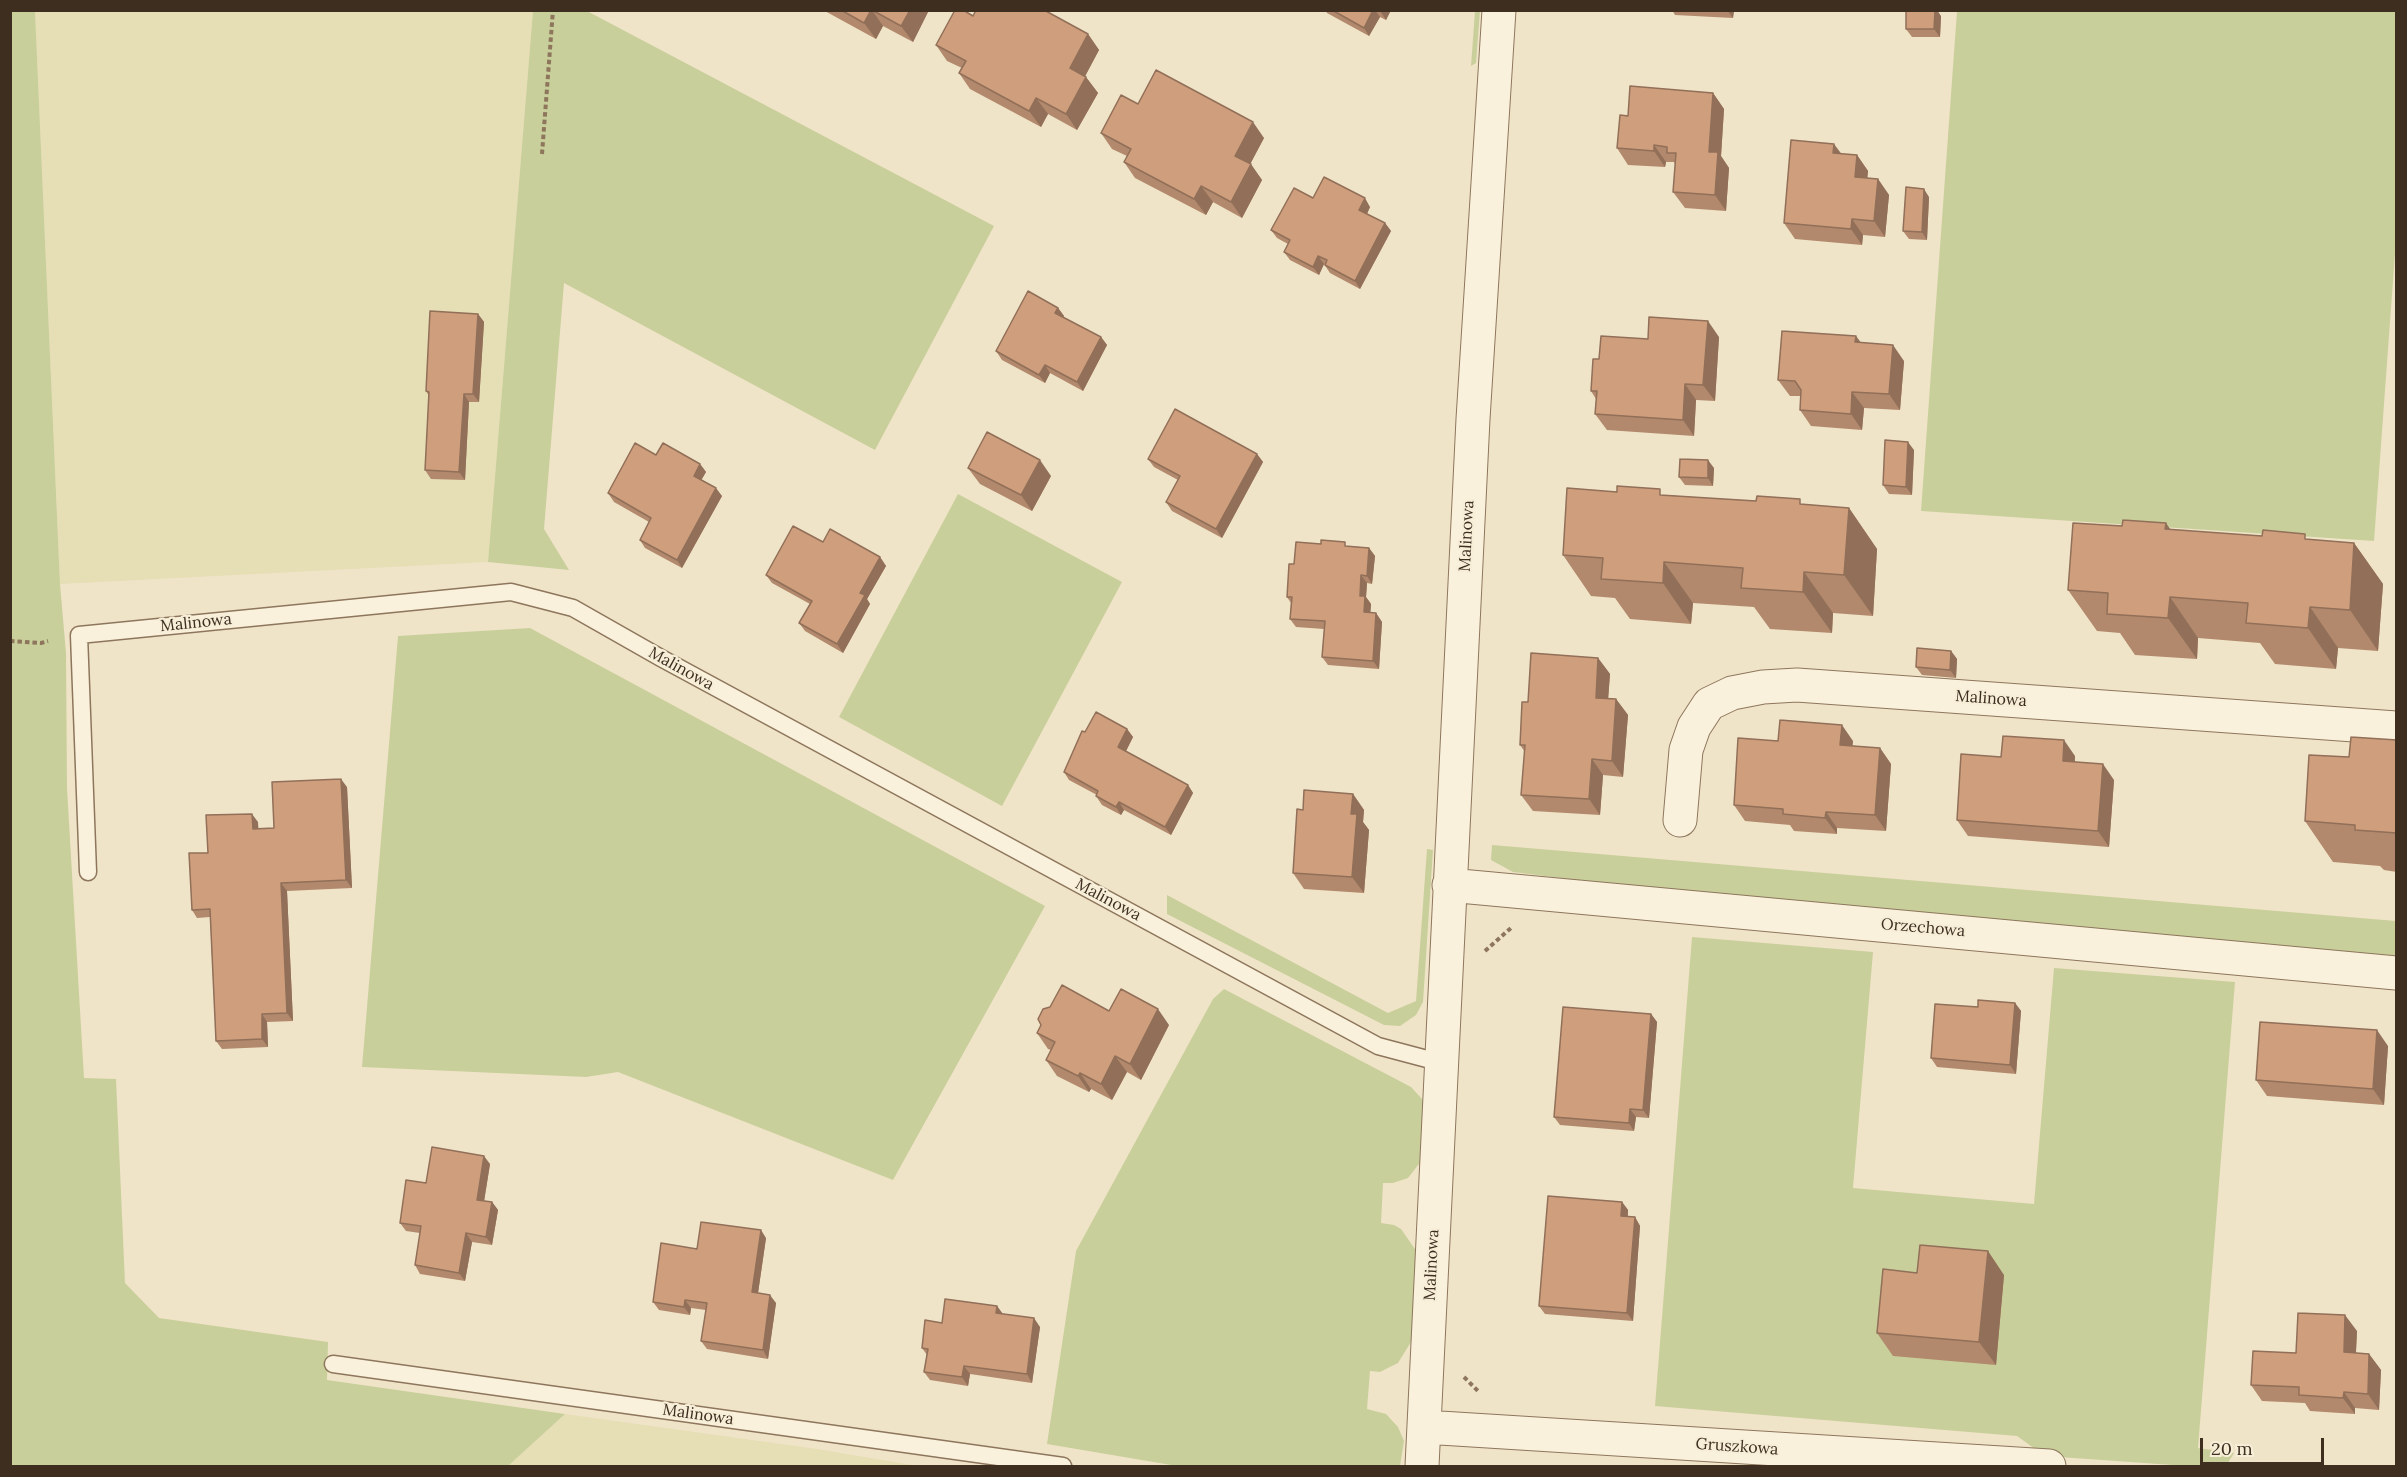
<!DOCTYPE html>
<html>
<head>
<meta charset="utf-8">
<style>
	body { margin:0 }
	#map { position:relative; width:2407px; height:1477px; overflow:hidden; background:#f0e4c8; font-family:Lora,serif }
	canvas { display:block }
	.frame { position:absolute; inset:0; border:12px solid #3d2e20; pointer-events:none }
	.scale { position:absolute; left:2200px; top:1438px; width:124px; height:27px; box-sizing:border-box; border:3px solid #3d2e20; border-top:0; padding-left:8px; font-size:18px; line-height:21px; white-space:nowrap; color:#3d2e20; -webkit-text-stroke:4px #f7eed8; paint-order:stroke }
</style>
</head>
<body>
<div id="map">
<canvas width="2407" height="1477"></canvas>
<div class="frame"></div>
<div class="scale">20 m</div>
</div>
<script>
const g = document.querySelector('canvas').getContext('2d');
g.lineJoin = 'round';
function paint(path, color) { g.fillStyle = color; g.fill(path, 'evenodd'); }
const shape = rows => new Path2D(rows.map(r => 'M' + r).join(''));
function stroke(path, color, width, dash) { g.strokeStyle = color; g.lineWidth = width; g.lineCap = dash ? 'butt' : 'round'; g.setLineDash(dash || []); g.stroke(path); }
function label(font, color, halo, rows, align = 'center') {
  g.font = font + ' Lora,serif'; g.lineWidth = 4.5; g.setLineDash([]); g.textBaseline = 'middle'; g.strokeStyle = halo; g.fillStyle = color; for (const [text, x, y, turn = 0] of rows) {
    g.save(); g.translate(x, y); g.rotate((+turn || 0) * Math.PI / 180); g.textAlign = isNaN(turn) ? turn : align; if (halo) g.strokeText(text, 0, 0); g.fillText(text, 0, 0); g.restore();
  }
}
paint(shape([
	[35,11,533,11,488,562,60,584],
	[565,1414,817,1449,918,1466,508,1466]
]), '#e6deb5');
paint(shape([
	[10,11,35,11,60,584,66,653,67,788,84,1078,116,1079,125,1283,159,1318,328,1342,327,1380,565,1414,508,1466,11,1466],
	[533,11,587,11,994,226,875,450,564,283,544,529,569,570,488,562],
	[1475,11,1480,11,1476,63,1471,66],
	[1957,11,2396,11,2396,240,2374,541,1921,511],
	[958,494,1122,582,1002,806,839,717],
	[530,628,1045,906,893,1180,618,1072,586,1077,362,1067,398,636],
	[1492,845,2396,921,2396,959,1696,895,1513,872,1491,860],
	[1427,849,1433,850,1423,1002,1416,1015,1400,1026,1384,1025,1167,914,1167,895,1388,1013,1416,1001],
	[1692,937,1873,952,1853,1188,2034,1204,2054,968,2235,982,2198,1448,2234,1453,2226,1466,2187,1466,2045,1456,2017,1436,1655,1406],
	[1224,989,1411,1087,1422,1099,1426,1109,1422,1160,1408,1178,1393,1183,1383,1183,1381,1223,1394,1225,1401,1229,1417,1252,1411,1342,1398,1363,1380,1372,1370,1371,1367,1409,1386,1414,1398,1427,1404,1441,1400,1466,1177,1466,1047,1444,1076,1251,1213,999]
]), '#c9cf9b');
const service = shape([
	[88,872,79,635,511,592,573,608,661,658,1378,1046,1442,1063],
	[333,1364,1063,1466]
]);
const minor = shape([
	[1680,820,1686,750,1694,727,1709,704,1732,693,1763,687,1797,685,2396,728],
	[1449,885,2396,973],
	[1424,1427,2049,1466],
	[1422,1466,1473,419,1499,10]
]);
stroke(service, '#8d765c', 19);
stroke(minor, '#8d765c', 35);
stroke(shape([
	[542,154,553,10],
	[10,641,41,643,48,641],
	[1485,951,1511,928],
	[1464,1377,1478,1391]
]), '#8d765c', 4, [4.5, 3]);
stroke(service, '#faf1dc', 16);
stroke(minor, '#faf1dc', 33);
paint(shape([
	[823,10,929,10,913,42,883,26,876,39],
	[1325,10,1391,10,1386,20,1380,17,1369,36,1327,13],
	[1672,10,1734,10,1733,18,1675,15],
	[973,16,1088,34,1099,50,1085,76,1098,93,1077,130,1048,114,1041,127,970,89,959,73,962,68,947,61,936,45],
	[1941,16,1940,37,1912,37,1906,29],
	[1713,93,1724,109,1721,156,1729,168,1726,211,1685,208,1673,192,1675,164,1674,162,1666,162,1665,167,1628,165,1617,148,1628,116],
	[1138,104,1264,138,1250,164,1262,180,1242,218,1213,202,1206,215,1135,178,1124,162,1127,156,1112,149,1101,133],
	[1841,154,1857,155,1868,171,1867,178,1878,179,1889,195,1885,237,1863,235,1862,245,1795,239,1784,223],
	[1929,197,1927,240,1909,239,1903,231],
	[1313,198,1370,207,1367,214,1385,223,1391,231,1360,289,1330,273,1324,264,1319,275,1290,260,1284,252,1288,244,1277,238,1271,230],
	[1058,308,1064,316,1063,317,1101,337,1107,345,1083,391,1050,373,1045,383,1002,360,996,351],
	[478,314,484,322,479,402,469,402,465,480,431,479,425,470,429,396,426,391],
	[1719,337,1715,401,1696,400,1694,436,1607,430,1595,414,1596,399,1591,391,1599,359,1648,339],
	[1861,342,1904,361,1900,410,1864,408,1862,430,1811,426,1800,410,1801,396,1790,396,1778,380],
	[1914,450,1912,495,1889,494,1883,485],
	[1257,454,1263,462,1222,538,1172,511,1166,502,1178,480,1154,467,1148,459],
	[656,455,700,464,706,472,701,480,722,496,682,568,645,548,640,540,649,522,614,502,608,493],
	[968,468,1051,476,1032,511,980,484],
	[1714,468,1713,486,1685,485,1679,477],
	[1665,495,1849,508,1877,549,1873,616,1833,613,1832,633,1770,629,1754,607,1693,603,1691,624,1630,619,1615,598,1591,596,1563,555],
	[2170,530,2354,543,2383,584,2378,651,2338,648,2336,669,2275,664,2260,643,2198,638,2197,659,2135,655,2120,633,2097,631,2068,590],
	[823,542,880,557,886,566,867,599,870,604,843,653,805,631,799,623,810,604,772,583,766,575],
	[1349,546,1369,548,1375,556,1372,584,1367,583,1366,597,1371,604,1370,613,1376,613,1382,622,1379,669,1328,665,1322,657,1324,629,1296,627,1290,619,1291,603,1287,597,1294,564],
	[1951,651,1957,659,1956,678,1922,675,1916,667],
	[1598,658,1610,674,1608,699,1616,699,1628,715,1623,777,1603,775,1600,815,1533,811,1521,795,1525,752,1520,745,1528,702],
	[1127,729,1133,737,1126,751,1188,785,1193,793,1171,835,1124,810,1121,815,1102,805,1096,796,1097,795,1069,780,1064,772,1085,732],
	[2397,740,2397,872,2384,870,2380,866,2333,862,2305,821,2349,757],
	[1778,741,1853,741,1852,746,1880,748,1891,764,1886,831,1837,828,1837,834,1794,831,1790,825,1745,821,1734,805],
	[2075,756,2075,762,2114,780,2109,847,1968,836,1957,820,2001,757],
	[347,787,352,888,287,891,293,1021,267,1022,268,1047,222,1049,216,1041,210,917,197,918,192,910,208,853,258,822,258,829,274,828],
	[1353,794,1364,810,1363,822,1369,830,1364,893,1304,889,1293,873,1303,810],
	[2015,1003,2021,1011,2016,1074,1937,1067,1931,1058,1978,1007],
	[1050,1007,1109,1011,1169,1025,1141,1080,1127,1072,1112,1100,1091,1089,1089,1092,1057,1076,1046,1060,1051,1050,1048,1049,1037,1033],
	[1651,1014,1657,1022,1649,1118,1636,1117,1634,1131,1560,1125,1554,1117],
	[2388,1046,2384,1105,2267,1096,2256,1080],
	[490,1164,484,1201,492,1202,498,1210,492,1245,472,1242,465,1281,420,1274,415,1265,420,1233,406,1231,400,1223,426,1183],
	[1622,1202,1628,1210,1628,1217,1635,1217,1640,1226,1633,1321,1545,1314,1539,1306],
	[766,1238,758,1293,776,1303,768,1359,707,1349,701,1341,706,1310,691,1308,690,1315,659,1310,653,1302,697,1249],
	[2004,1275,1996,1365,1893,1356,1877,1333],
	[997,1306,1002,1314,1040,1327,1032,1383,970,1374,968,1386,930,1380,924,1372,927,1355,922,1348,942,1323],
	[2357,1331,2356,1353,2369,1354,2381,1370,2379,1410,2355,1408,2355,1414,2310,1411,2305,1403,2262,1401,2251,1385,2296,1353]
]), '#b2896c');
paint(shape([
	[872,10,883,26,876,39,864,23],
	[910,10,929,10,913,42,901,26],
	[1373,10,1375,10,1380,17,1369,36,1364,28],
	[1381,10,1391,10,1386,20,1381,12],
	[1727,10,1734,10,1733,18],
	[1935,10,1937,10,1941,16,1940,37,1934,29],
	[1088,34,1099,50,1081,84,1070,68],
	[1086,77,1098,93,1077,130,1066,114],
	[1713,93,1724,109,1721,156,1729,168,1726,211,1715,195,1709,152],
	[1036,98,1048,114,1041,127,1029,111],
	[1253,122,1264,138,1246,172,1235,156],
	[1834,144,1846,160,1833,153],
	[1654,145,1666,162,1665,167,1654,151],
	[1857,155,1868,171,1866,193,1855,177],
	[1251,164,1262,180,1242,218,1231,202],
	[1878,179,1889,195,1885,237,1874,221],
	[1201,186,1213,202,1206,215,1194,199],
	[1924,189,1929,197,1927,240,1922,232],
	[1365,198,1370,207,1365,218,1359,210],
	[1852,219,1863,235,1862,245,1851,229],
	[1385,223,1391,231,1360,289,1355,281],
	[1318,256,1324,264,1319,275,1313,267],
	[1058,308,1064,316,1061,321,1055,313],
	[478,314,484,322,479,402,473,394],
	[1708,321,1719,337,1715,401,1703,385],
	[1856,336,1868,352,1855,342],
	[1101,337,1107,345,1083,391,1077,382],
	[1893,345,1904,361,1900,410,1889,394],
	[1045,365,1050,373,1045,383,1039,375],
	[1685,384,1696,400,1694,436,1683,420],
	[1852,392,1864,408,1862,430,1851,414],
	[464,394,469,402,465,480,459,472],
	[1908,442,1914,450,1912,495,1906,487],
	[1257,454,1263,462,1222,538,1216,529],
	[1040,460,1051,476,1032,511,1021,495],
	[1708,460,1714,468,1713,486,1708,478],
	[700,464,706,472,699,484,694,476],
	[716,488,722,496,682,568,677,560],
	[1849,508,1877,549,1873,616,1844,575],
	[2166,523,2194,564,2165,529],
	[2354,543,2383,584,2378,651,2350,610],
	[1369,548,1375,556,1372,584,1367,576],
	[880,557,886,566,867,599,870,604,843,653,837,644,860,593],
	[1664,562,1693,603,1691,624,1663,583],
	[1804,572,1833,613,1832,633,1803,592],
	[1361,575,1367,583,1366,597,1371,604,1370,620,1364,612,1360,596],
	[2170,597,2198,638,2197,659,2168,618],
	[2310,607,2338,648,2336,669,2308,628],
	[1376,613,1382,622,1379,669,1373,661],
	[1951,651,1957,659,1956,678,1950,670],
	[1598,658,1610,674,1607,714,1596,698],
	[1616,699,1628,715,1623,777,1612,761],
	[1842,725,1853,741,1851,761,1840,745],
	[1127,729,1133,737,1124,755,1118,747],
	[2064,740,2075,756,2074,777,2063,761],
	[1880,748,1891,764,1886,831,1875,815],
	[1592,759,1603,775,1600,815,1589,799],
	[2103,764,2114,780,2109,847,2098,831],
	[341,779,347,787,352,888,346,880],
	[1188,785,1193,793,1171,835,1165,827],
	[1353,794,1364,810,1363,822,1369,830,1364,893,1352,877,1351,814],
	[1119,802,1124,810,1121,815,1116,807],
	[1826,812,1837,828,1837,834,1825,818],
	[252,814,258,822,259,837,253,829],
	[281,883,287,891,293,1021,287,1013],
	[2015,1003,2021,1011,2016,1074,2010,1065],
	[1158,1009,1169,1025,1141,1080,1130,1064],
	[262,1014,267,1022,268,1047,262,1039],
	[1651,1014,1657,1022,1649,1118,1643,1110],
	[2377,1030,2388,1046,2384,1105,2373,1089],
	[1115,1056,1127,1072,1112,1100,1101,1084],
	[1080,1073,1091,1089,1089,1092,1078,1076],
	[1630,1109,1636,1117,1634,1131,1629,1123],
	[484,1156,490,1164,483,1208,477,1200],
	[492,1202,498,1210,492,1245,486,1237],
	[1622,1202,1628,1210,1627,1225,1621,1216],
	[1635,1217,1640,1226,1633,1321,1627,1313],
	[761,1230,766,1238,757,1300,752,1292],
	[466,1233,472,1242,465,1281,459,1273],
	[1988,1251,2004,1275,1996,1365,1979,1342],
	[770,1295,776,1303,768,1359,763,1350],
	[685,1300,691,1308,690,1315,684,1307],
	[997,1306,1003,1314,996,1313],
	[2345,1315,2357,1331,2355,1368,2344,1352],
	[1034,1318,1040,1327,1032,1383,1027,1374],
	[2369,1354,2381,1370,2379,1410,2368,1394],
	[964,1366,970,1374,968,1386,962,1377],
	[2344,1392,2355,1408,2355,1414,2343,1398]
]), '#916f58');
const building = shape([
	[841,10,871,10,864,23,841,10],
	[872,10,910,10,901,26,872,10],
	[955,10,963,10,973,16,976,10,1044,10,1088,34,1070,68,1086,77,1066,114,1036,98,1029,111,959,73,966,61,936,45,955,10],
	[1332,10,1373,10,1364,28,1332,10],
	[1906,10,1935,10,1934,29,1906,29,1906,10],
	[1156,70,1253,122,1235,156,1251,164,1231,202,1201,186,1194,199,1124,162,1131,149,1101,133,1121,95,1138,104,1156,70],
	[1630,86,1713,93,1709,152,1718,152,1715,195,1673,192,1676,153,1667,153,1667,147,1654,145,1654,151,1617,148,1620,115,1628,116,1630,86],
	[1791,140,1834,144,1833,153,1857,155,1855,177,1878,179,1874,221,1852,219,1851,229,1784,223,1791,140],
	[1324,177,1365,198,1359,210,1385,223,1355,281,1325,265,1327,260,1318,256,1313,267,1284,252,1290,240,1271,230,1294,188,1313,198,1324,177],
	[1906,187,1924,189,1922,232,1903,231,1906,187],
	[1028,291,1058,308,1055,313,1101,337,1077,382,1045,365,1039,375,996,351,1028,291],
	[430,311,478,314,473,394,464,394,459,472,425,470,429,392,426,391,430,311],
	[1649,317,1708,321,1703,385,1685,384,1683,420,1595,414,1597,391,1591,391,1593,359,1599,359,1601,336,1648,339,1649,317],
	[1782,331,1856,336,1855,342,1893,345,1889,394,1852,392,1851,414,1800,410,1801,390,1795,381,1778,380,1782,331],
	[1175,409,1257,454,1216,529,1166,502,1180,476,1148,459,1175,409],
	[987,432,1040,460,1021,495,968,468,987,432],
	[1885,440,1908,442,1906,487,1883,485,1885,440],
	[635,443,656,455,663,443,700,464,694,476,716,488,677,560,640,540,651,518,608,493,635,443],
	[1680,459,1708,460,1708,478,1679,477,1680,459],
	[1617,486,1660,489,1660,495,1756,501,1757,496,1800,499,1800,504,1849,508,1844,575,1804,572,1803,592,1741,588,1743,568,1664,562,1663,583,1601,579,1603,558,1563,555,1567,488,1617,492,1617,486],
	[2123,520,2166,523,2165,529,2262,536,2263,530,2305,534,2305,539,2354,543,2350,610,2310,607,2308,628,2246,623,2248,603,2170,597,2168,618,2107,614,2108,593,2068,590,2073,523,2122,526,2123,520],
	[793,526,823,542,830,529,880,557,860,593,865,595,837,644,799,623,812,601,766,575,793,526],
	[1321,540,1345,542,1345,546,1369,548,1367,576,1361,575,1360,596,1365,596,1364,612,1376,613,1373,661,1322,657,1325,621,1290,619,1292,597,1287,597,1289,564,1294,564,1296,542,1321,544,1321,540],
	[1917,648,1951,651,1950,670,1916,667,1917,648],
	[1531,653,1598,658,1596,698,1616,699,1612,761,1592,759,1589,799,1521,795,1525,745,1520,745,1522,702,1528,702,1531,653],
	[1096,712,1127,729,1118,747,1188,785,1165,827,1119,802,1116,807,1096,796,1098,791,1064,772,1082,731,1085,732,1096,712],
	[1780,720,1842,725,1840,745,1880,748,1875,815,1826,812,1825,818,1783,814,1783,809,1734,805,1738,738,1778,741,1780,720],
	[2003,736,2064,740,2063,761,2103,764,2098,831,1957,820,1961,754,2001,757,2003,736],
	[2351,737,2397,740,2397,833,2355,830,2355,825,2305,821,2309,755,2349,757,2351,737],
	[341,779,346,880,281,883,287,1013,262,1014,262,1039,216,1041,210,909,192,910,189,853,208,853,206,815,252,814,253,829,274,828,272,782,341,779],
	[1304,790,1353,794,1351,814,1357,814,1352,877,1293,873,1297,809,1303,810,1304,790],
	[1062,985,1109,1011,1121,989,1158,1009,1130,1064,1115,1056,1101,1084,1080,1073,1078,1076,1046,1060,1055,1042,1037,1033,1041,1025,1038,1019,1043,1009,1050,1007,1062,985],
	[1978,1000,2015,1003,2010,1065,1931,1058,1935,1004,1978,1007,1978,1000],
	[1563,1007,1651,1014,1643,1110,1630,1109,1629,1123,1554,1117,1563,1007],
	[2260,1022,2377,1030,2373,1089,2256,1080,2260,1022],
	[432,1147,484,1156,477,1200,492,1202,486,1237,466,1233,459,1273,415,1265,421,1226,400,1223,406,1180,426,1183,432,1147],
	[1548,1196,1622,1202,1621,1216,1635,1217,1627,1313,1539,1306,1548,1196],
	[701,1222,761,1230,752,1292,770,1295,763,1350,701,1341,707,1303,685,1300,684,1307,653,1302,661,1243,697,1249,701,1222],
	[1920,1245,1988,1251,1979,1342,1877,1333,1883,1269,1917,1273,1920,1245],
	[945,1299,997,1306,996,1313,1034,1318,1027,1374,964,1366,962,1377,924,1372,928,1349,922,1348,925,1320,942,1323,945,1299],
	[2298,1313,2345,1315,2344,1352,2369,1354,2368,1394,2344,1392,2343,1398,2299,1395,2299,1387,2251,1385,2253,1351,2296,1353,2298,1313]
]);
paint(building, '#cf9f7d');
stroke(building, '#916f58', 1.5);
label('16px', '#3d2e20', '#f7eed8', [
	["Malinowa",1467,536,-87],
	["Malinowa",196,623,-6],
	["Malinowa",681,669,29],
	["Malinowa",1991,699,4],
	["Malinowa",1108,900,28],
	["Orzechowa",1923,928,5],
	["Malinowa",1432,1265,-87],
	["Malinowa",698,1415,8],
	["Gruszkowa",1737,1447,4]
]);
</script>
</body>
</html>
